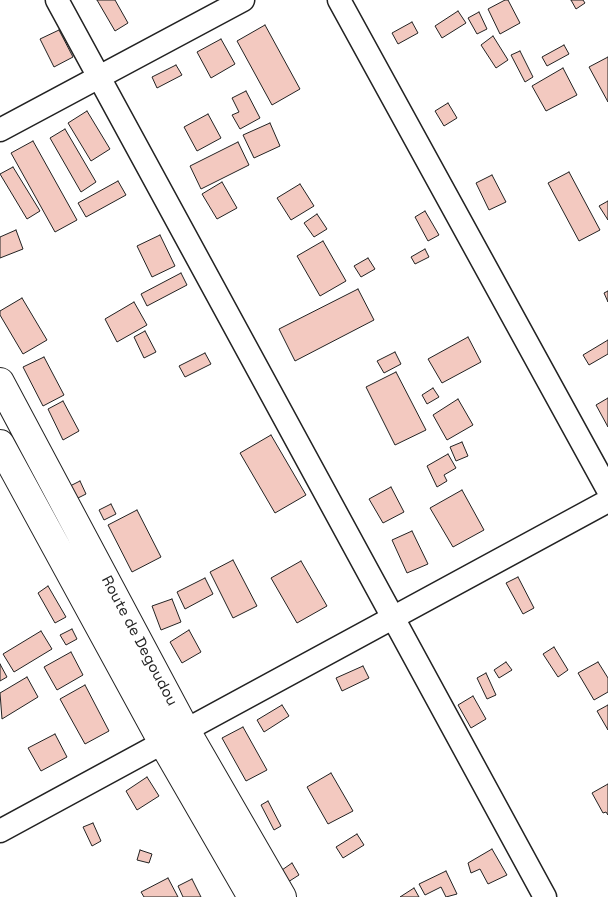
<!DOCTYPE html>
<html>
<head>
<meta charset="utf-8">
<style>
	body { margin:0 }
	canvas { display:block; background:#fff }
</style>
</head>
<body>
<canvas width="608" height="897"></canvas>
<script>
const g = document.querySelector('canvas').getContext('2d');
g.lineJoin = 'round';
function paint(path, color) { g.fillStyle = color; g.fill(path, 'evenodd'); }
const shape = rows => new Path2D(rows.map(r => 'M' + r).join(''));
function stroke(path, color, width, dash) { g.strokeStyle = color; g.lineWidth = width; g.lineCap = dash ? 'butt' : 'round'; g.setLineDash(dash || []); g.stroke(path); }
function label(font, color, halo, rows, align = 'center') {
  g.font = font + ' "Space Grotesk",sans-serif'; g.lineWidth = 4; g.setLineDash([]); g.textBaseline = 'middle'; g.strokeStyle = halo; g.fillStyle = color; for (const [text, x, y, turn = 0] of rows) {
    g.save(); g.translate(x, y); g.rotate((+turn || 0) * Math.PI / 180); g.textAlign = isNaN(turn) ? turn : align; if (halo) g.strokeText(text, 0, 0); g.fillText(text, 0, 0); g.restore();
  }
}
const building = shape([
	[97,0,115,0,128,23,115,31,97,0],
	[505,0,508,0,520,23,500,34,488,9,505,0],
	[571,0,583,0,585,3,576,9,571,0],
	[458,11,466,23,442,38,435,26,458,11],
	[479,12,487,29,477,34,468,18,479,12],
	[412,22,418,33,398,44,392,33,412,22],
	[265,25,300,89,272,105,237,41,265,25],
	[59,30,73,57,54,67,40,39,59,30],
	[493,36,508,60,496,68,481,45,493,36],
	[221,39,235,64,211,78,197,52,221,39],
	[564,45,569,54,547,66,542,57,564,45],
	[520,51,533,77,525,82,511,55,520,51],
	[608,57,608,102,589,67,608,57],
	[176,65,182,75,157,88,152,77,176,65],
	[563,68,577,95,546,111,532,86,563,68],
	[246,91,260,118,240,129,232,115,239,112,232,98,246,91],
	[448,103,457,118,444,126,435,111,448,103],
	[87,111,110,149,91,161,68,123,87,111],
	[208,114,221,138,197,151,184,127,208,114],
	[270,123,280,146,254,158,243,135,270,123],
	[65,129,96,182,81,192,50,138,65,129],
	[33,141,77,220,55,232,11,153,33,141],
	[238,142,249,165,201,189,190,166,238,142],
	[13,167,40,211,27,219,0,174,13,167],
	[569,172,600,230,579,241,548,183,569,172],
	[492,175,506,202,489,210,476,183,492,175],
	[118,181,126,195,86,217,78,203,118,181],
	[222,182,237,208,217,219,202,194,222,182],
	[300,184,314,206,291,220,277,198,300,184],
	[608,201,608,220,599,206,608,201],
	[425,211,439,235,428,241,415,217,425,211],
	[317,214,327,229,314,237,304,223,317,214],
	[16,230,23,249,0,258,0,237,16,230],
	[160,235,175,266,152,277,137,246,160,235],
	[323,241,346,281,320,296,297,256,323,241],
	[425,249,429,257,415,264,411,257,425,249],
	[368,258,375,269,361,277,354,266,368,258],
	[181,273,187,285,147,306,141,294,181,273],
	[358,289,374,320,295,361,279,329,358,289],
	[608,291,608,302,604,293,608,291],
	[22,298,47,340,23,354,0,315,0,311,22,298],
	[134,302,147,325,117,342,105,319,134,302],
	[145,331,156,352,144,358,134,337,145,331],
	[468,337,481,362,442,383,428,359,468,337],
	[608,340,608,354,589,365,583,355,608,340],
	[395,352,401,364,384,373,377,361,395,352],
	[205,353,211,364,185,377,179,366,205,353],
	[44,357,64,395,43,406,23,367,44,357],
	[396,372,426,430,395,445,366,387,396,372],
	[433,388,439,397,427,404,422,395,433,388],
	[608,398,608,427,596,405,608,398],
	[458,399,473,425,447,440,433,415,458,399],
	[63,401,79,431,63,440,48,409,63,401],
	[271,435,306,495,275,513,240,453,271,435],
	[462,442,468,456,456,461,450,447,462,442],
	[448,454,456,468,444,475,447,481,437,487,427,466,448,454],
	[80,481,86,494,76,499,70,486,80,481],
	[391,487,404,512,383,523,369,499,391,487],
	[462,490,484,530,453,547,430,508,462,490],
	[111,504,116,514,104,520,99,510,111,504],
	[137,510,161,557,132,572,108,525,137,510],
	[412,531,428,564,407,573,392,540,412,531],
	[233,560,257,606,233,618,210,572,233,560],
	[301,561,327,606,297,623,271,578,301,561],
	[518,577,534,608,523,614,506,583,518,577],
	[205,578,213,594,185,609,177,592,205,578],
	[48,586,66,617,55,623,38,593,48,586],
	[172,599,181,622,161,630,152,606,172,599],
	[72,629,77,639,66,645,60,635,72,629],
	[189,630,201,652,182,663,170,642,189,630],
	[41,631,52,649,14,672,3,654,41,631],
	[554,647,568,670,558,677,543,654,554,647],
	[71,652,83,675,57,690,44,667,71,652],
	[506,662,512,670,499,678,494,670,506,662],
	[598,662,608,678,608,692,594,700,578,673,598,662],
	[0,664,7,677,0,681,0,664],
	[363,666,369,678,342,691,336,678,363,666],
	[486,673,496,695,487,699,477,678,486,673],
	[27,677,38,697,2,719,0,693,27,677],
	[85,685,109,731,85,744,60,699,85,685],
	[473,696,486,719,471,728,458,705,473,696],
	[282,705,289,716,264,732,257,720,282,705],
	[608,705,608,730,597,711,608,705],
	[243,727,267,770,246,781,222,738,243,727],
	[55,734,67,757,41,771,28,748,55,734],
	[331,773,353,811,328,824,307,787,331,773],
	[147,777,159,796,137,810,126,791,147,777],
	[608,784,608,815,606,812,603,813,592,793,608,784],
	[268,801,281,826,274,830,261,805,268,801],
	[93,823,101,841,92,846,83,827,93,823],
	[357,834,364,845,343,858,336,847,357,834],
	[492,849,507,875,488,884,480,869,471,873,468,863,492,849],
	[140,850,152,854,149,863,137,860,140,850],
	[292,863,299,875,288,882,282,870,292,863],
	[446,871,457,894,446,897,441,887,425,895,419,884,446,871],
	[168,878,178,897,144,897,141,892,168,878],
	[192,879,201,897,183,897,178,886,192,879],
	[414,888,419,897,400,897,414,888]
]);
paint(building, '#f3c9c0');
stroke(building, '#222', 1);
const street = shape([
	[57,0,545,897],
	[339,0,608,490],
	[0,130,243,0],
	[0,831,608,501]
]);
const primary = shape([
	[0,382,185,729,282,897],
	[0,444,162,741,252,897]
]);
stroke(street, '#222', 25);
stroke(primary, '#222', 30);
stroke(street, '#fff', 22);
stroke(primary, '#fff', 28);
label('15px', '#222', '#fff', [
	["Route de Degoudou",139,641,62]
]);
</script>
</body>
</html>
